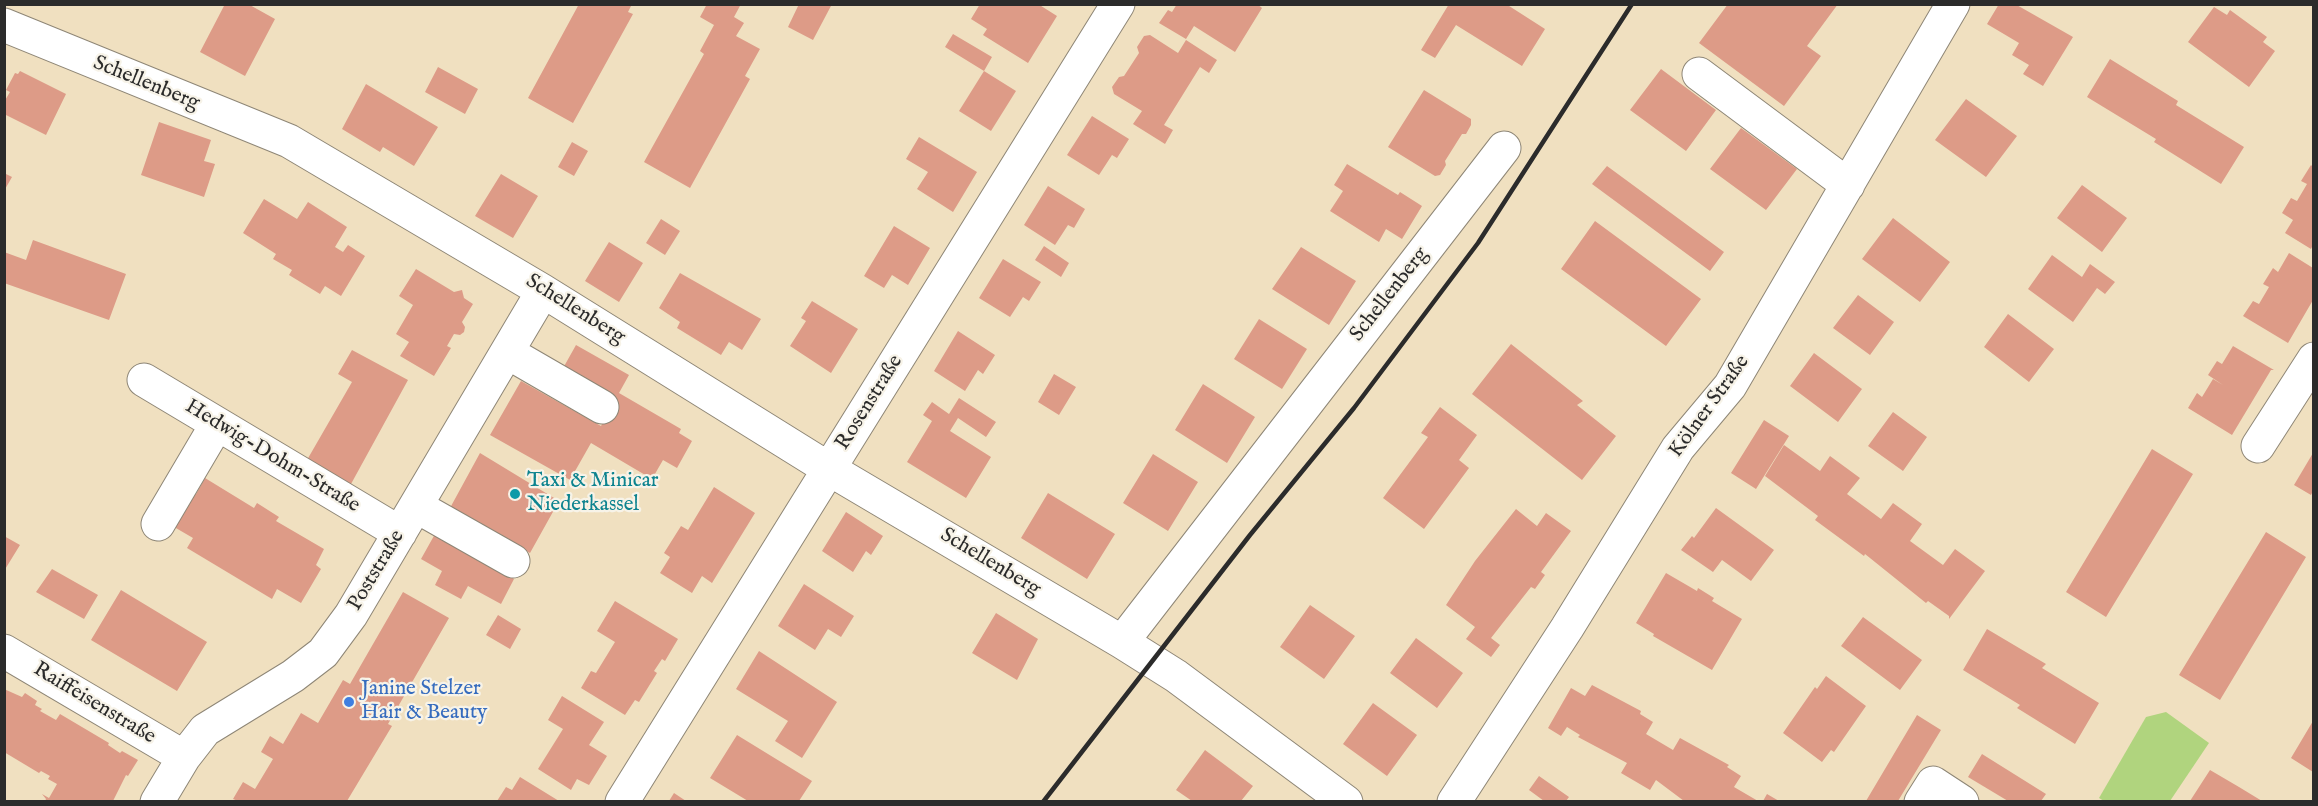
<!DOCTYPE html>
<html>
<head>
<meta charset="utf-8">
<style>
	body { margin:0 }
	#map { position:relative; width:2318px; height:806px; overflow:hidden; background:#f0e0c0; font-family:"IM FELL English",serif }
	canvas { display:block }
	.frame { position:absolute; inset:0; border:6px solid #2b2b2b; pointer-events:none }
</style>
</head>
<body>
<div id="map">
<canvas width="2318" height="806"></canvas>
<div class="frame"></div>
</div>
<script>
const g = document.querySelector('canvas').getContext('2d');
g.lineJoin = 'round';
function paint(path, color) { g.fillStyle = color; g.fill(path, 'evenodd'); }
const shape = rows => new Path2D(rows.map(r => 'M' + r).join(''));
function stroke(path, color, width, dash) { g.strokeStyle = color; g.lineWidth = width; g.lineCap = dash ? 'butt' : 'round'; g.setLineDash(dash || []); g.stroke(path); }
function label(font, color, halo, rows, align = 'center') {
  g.font = font + ' "IM FELL English",serif'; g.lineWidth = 4.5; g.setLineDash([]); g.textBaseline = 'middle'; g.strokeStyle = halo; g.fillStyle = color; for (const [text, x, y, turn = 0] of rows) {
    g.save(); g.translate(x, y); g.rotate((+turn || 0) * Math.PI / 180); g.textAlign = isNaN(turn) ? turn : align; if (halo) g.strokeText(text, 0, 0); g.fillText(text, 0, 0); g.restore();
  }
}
paint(shape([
	[2166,712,2209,743,2170,801,2104,801,2099,798,2146,717]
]), '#b0d47e');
paint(shape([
	[225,4,248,4,275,19,245,76,200,52],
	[579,4,632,4,628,12,633,14,573,123,528,98],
	[707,4,741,4,734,17,744,23,736,36,760,49,745,76,750,79,690,188,644,162,704,54,700,51,714,25,700,17],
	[799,4,832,4,813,40,788,27],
	[980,4,1038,4,1057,16,1028,63,983,35,987,29,971,19],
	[1177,4,1257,4,1262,8,1235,52,1194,26,1186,39,1159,23,1168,10,1172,12],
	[1449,4,1506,4,1545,29,1522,66,1456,25,1435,58,1421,50],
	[1728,4,1838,4,1807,46,1821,56,1784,106,1699,43],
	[1999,4,2015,4,2073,37,2043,86,2023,74,2029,65,2012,55,2019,43,1987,24],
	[2214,7,2227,15,2230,10,2267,37,2263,42,2275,51,2249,87,2188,42],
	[953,34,992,57,984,71,1016,91,991,131,959,111,984,71,945,47],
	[1150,35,1178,53,1186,40,1217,60,1209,73,1200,67,1164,125,1173,130,1165,144,1133,124,1142,111,1114,94,1112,87,1119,77,1124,76,1139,53,1137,47,1144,36],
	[2110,59,2178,101,2176,105,2244,147,2221,184,2154,142,2156,139,2087,97],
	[438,67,478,89,465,114,425,92],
	[1661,69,1716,110,1686,151,1630,110],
	[20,71,66,94,46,135,4,114,4,102,10,92,6,90,15,73,18,74],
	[366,84,438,127,414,166,383,147,380,152,342,129],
	[1424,90,1471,119,1471,125,1466,134,1462,134,1445,161,1446,165,1440,175,1435,176,1388,147],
	[1966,99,2017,136,1986,177,1935,140],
	[1092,116,1129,139,1117,158,1112,155,1099,175,1067,155],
	[159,122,211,140,204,161,215,164,204,197,141,175],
	[1741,128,1797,169,1766,210,1710,169],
	[919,137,977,172,953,212,917,189,928,172,906,159],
	[572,142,588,151,574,176,558,167],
	[1347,164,1398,195,1400,192,1422,206,1402,239,1386,229,1379,242,1330,211,1343,191,1334,185],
	[2311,165,2313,167,2313,245,2311,249,2285,233,2293,220,2282,213,2291,198,2297,201,2307,184,2301,181],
	[1607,166,1724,252,1710,271,1592,184],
	[4,173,12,177,4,191],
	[501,174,538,196,513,238,475,216],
	[2082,185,2127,218,2102,252,2057,218],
	[1048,186,1085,209,1074,228,1068,225,1055,245,1024,225],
	[264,199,297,219,308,202,347,227,335,247,343,252,348,245,365,256,341,296,325,286,320,294,289,275,292,270,273,259,276,254,243,233],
	[1893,218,1950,262,1920,302,1862,259],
	[661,219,680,231,665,255,646,243],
	[1595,221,1701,299,1666,346,1561,269],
	[894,226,930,248,908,285,892,275,884,288,864,276],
	[33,240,126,274,109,320,4,283,4,252,26,260],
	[609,242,643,263,619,302,585,281],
	[1044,246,1069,263,1061,277,1035,260],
	[1301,247,1356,281,1329,325,1272,289],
	[2289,253,2313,268,2313,300,2288,343,2243,316,2253,301,2259,304,2269,287,2263,284,2273,268,2278,272],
	[2052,255,2082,277,2090,264,2115,282,2105,294,2097,288,2073,322,2028,289],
	[1003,259,1041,282,1029,301,1023,297,1010,317,979,298],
	[416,269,454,292,462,290,464,298,473,304,462,322,465,327,464,332,460,335,454,334,447,346,451,348,434,376,400,356,409,342,396,334,413,305,399,296],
	[680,273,761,319,742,350,729,342,721,355,677,328,680,322,659,308],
	[1858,295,1894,322,1870,355,1833,328],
	[812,301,858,329,831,373,790,346,806,321,801,318],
	[2008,314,2054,349,2029,382,1984,347],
	[1259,319,1307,349,1282,389,1234,359],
	[958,331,995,355,983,374,978,370,965,391,934,371],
	[1511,344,1583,401,1577,405,1616,436,1582,480,1472,394],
	[576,345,629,375,619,393,681,429,679,433,692,441,677,468,663,460,652,479,591,443,570,480,490,435,521,381,601,426,615,400,562,370],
	[2233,346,2274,370,2271,370,2232,435,2188,408,2197,393,2202,397,2213,379,2223,385,2208,375,2217,361,2222,364],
	[352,350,408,380,351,484,307,460,352,382,338,374],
	[1814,353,1862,389,1838,422,1790,386],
	[1054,374,1076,387,1059,415,1038,402],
	[1203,384,1255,417,1227,463,1175,430],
	[959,398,996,422,986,437,958,418,950,431,991,457,966,498,907,462,932,421,923,415,932,402,949,414],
	[1440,407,1477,435,1459,460,1469,468,1424,529,1383,498,1428,437,1421,433],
	[1893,412,1927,437,1903,471,1868,446],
	[1764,420,1789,436,1756,489,1731,473],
	[1784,445,1820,471,1830,456,1860,478,1847,494,1881,519,1893,503,1922,524,1910,541,1943,565,1955,549,1985,571,1949,619,1949,616,1928,601,1926,603,1865,554,1864,556,1815,520,1818,516,1765,476],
	[2152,449,2193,474,2106,617,2066,592],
	[480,453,559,501,530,553,450,508],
	[2313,453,2313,491,2311,495,2294,485],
	[1153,454,1198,482,1168,531,1123,503],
	[205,478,254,508,257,503,279,517,276,521,324,549,316,565,321,569,301,603,277,589,272,599,187,548,193,538,169,524,188,490,196,494],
	[714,487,755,513,712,583,702,576,692,593,660,573,670,557,664,553,681,526,688,530],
	[1048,493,1115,534,1087,579,1021,538],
	[1716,508,1774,550,1751,581,1722,560,1713,572,1681,550,1692,536,1694,538],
	[1516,509,1537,526,1546,513,1571,531,1541,572,1545,575,1535,589,1531,587,1491,638,1500,645,1491,657,1466,639,1475,627,1446,605,1475,561],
	[846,512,883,536,871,555,866,551,853,572,822,551],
	[2266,532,2306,557,2220,700,2179,675],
	[435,534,514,579,501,604,468,586,461,599,435,585,442,571,421,559],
	[4,536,20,545,4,571],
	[52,569,98,595,84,619,36,592],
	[1666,573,1697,591,1698,588,1714,598,1712,601,1742,619,1712,670,1653,636,1654,634,1636,623],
	[804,584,854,616,841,637,828,629,815,650,778,626],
	[121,590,207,642,177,691,91,640],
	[403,592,449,618,388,724,392,726,347,801,238,801,233,799,243,782,255,789,273,759,261,752,270,736,283,744,301,713,318,723,343,680,350,684],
	[615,601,678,639,665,661,662,659,654,671,657,673,639,702,635,700,625,715,581,688,591,671,596,673,615,642,597,631],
	[1310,605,1355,636,1324,679,1280,647],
	[996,613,1038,639,1017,680,972,653],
	[498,615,521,629,510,649,486,635],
	[1863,617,1922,660,1900,690,1841,646],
	[1987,629,2046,664,2042,668,2099,703,2075,744,2017,708,2020,705,1963,670],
	[1416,638,1463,673,1437,708,1390,673],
	[759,651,837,702,802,758,775,741,788,721,736,689],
	[1826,676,1866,706,1834,752,1831,750,1822,762,1783,733,1815,687,1817,689],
	[1592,685,1641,711,1640,714,1653,722,1646,734,1673,750,1680,738,1729,765,1727,767,1741,776,1734,787,1758,801,1684,801,1656,780,1650,790,1621,773,1627,763,1578,737,1580,735,1567,727,1561,736,1548,728,1571,688,1585,696],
	[4,689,22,697,25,693,37,701,35,705,42,709,40,711,56,720,60,714,109,743,108,745,120,753,122,751,138,760,128,776,126,775,113,801,45,801,46,799,42,794,49,798,57,784,48,779,50,776,41,771,39,773,4,752],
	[562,696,604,722,589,745,607,756,589,785,577,779,571,790,538,769,563,729,548,720],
	[1373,703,1417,735,1387,776,1343,744],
	[1917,715,1941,730,1898,801,1866,801],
	[2313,721,2313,772,2291,758],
	[737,735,812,781,799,801,748,801,710,778],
	[1205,750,1253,786,1241,801,1192,801,1176,790],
	[1982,754,2046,794,2041,801,2008,801,1968,777],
	[2210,770,2239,787,2262,801,2190,801],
	[1539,776,1569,797,1566,801,1544,801,1529,790],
	[520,777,559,801,497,801,506,787,512,790],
	[674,793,686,801,669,801],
	[1767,794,1779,801,1763,801]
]), '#dd9b87');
const minor = shape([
	[4,25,289,141,543,291,829,469,1122,642,1176,676,1346,802],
	[1699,74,1848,185],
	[507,352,602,407],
	[144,380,400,533],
	[2258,446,2314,359],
	[416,506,513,561],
	[158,524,217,424],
	[1122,642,1504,148],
	[4,651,184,757],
	[157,802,184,757,205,730,293,676,323,653,351,615,543,291],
	[622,802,1118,4],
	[1454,802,1567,628,1678,448,1730,386,1953,4],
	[1921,802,1933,783,1962,802]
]);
stroke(minor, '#8e8676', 35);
stroke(minor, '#fff', 33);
stroke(shape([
	[1043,802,1250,535,1354,408,1478,243,1632,4]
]), '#2b2b2b', 4.5);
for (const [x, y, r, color] of [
	[515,494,6,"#0f9aa8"],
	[349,702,6,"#3f7fe0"]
]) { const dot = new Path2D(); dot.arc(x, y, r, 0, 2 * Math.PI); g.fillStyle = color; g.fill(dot); stroke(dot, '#f7f3e8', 2); }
label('21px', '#2b2b2b', '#f7f3e8', [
	["Schellenberg",146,84,22],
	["Schellenberg",1390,295,-52],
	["Schellenberg",575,310,32],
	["Rosenstraße",870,403,-58],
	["Kölner Straße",1710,407,-54],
	["Hedwig-Dohm-Straße",272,457,31],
	["Schellenberg",990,563,31],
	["Poststraße",377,571,-59],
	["Raiffeisenstraße",94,704,31]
]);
label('21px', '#0d838f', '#f7f3e8', [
	["Taxi & Minicar",527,482],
	["Niederkassel",527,506]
], 'left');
label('21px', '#366cbe', '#f7f3e8', [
	["Janine Stelzer",361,690],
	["Hair & Beauty",361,714]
], 'left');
</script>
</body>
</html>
